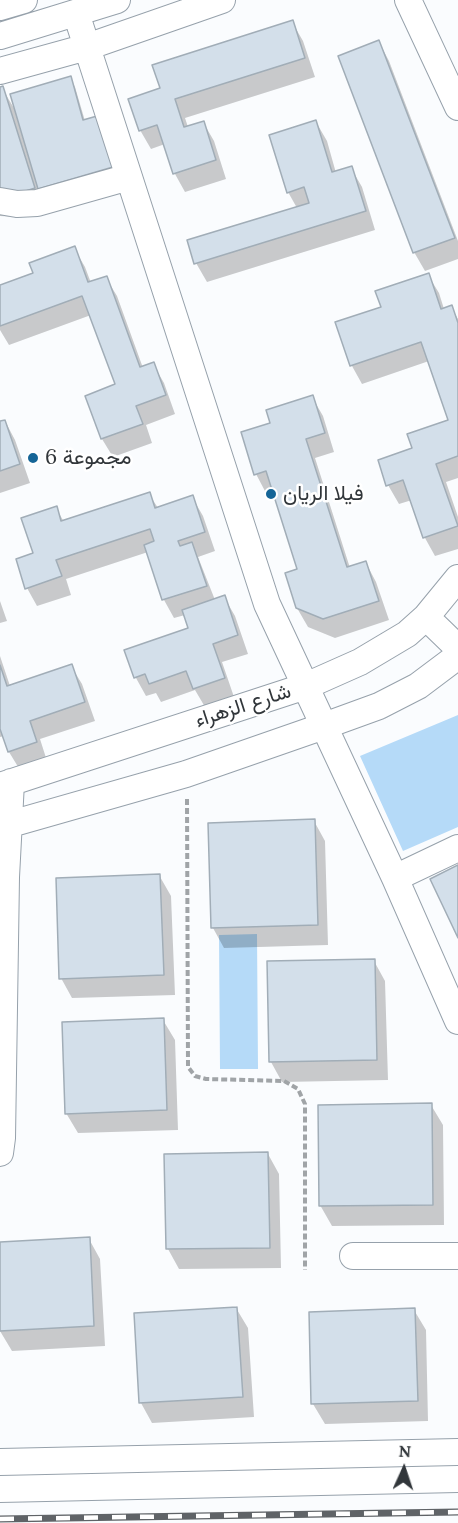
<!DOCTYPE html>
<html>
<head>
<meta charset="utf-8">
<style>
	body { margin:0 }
	#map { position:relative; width:458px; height:1523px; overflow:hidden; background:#fafcfe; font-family:Lora,serif }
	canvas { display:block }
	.north { position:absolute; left:374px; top:1439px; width:60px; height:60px; -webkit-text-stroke:4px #fff; paint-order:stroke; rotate:3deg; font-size:16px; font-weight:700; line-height:24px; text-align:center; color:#31363a }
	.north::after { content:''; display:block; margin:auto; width:21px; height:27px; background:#31363a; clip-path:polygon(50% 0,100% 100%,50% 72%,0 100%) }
</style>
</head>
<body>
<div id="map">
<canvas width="458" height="1523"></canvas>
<div class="north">N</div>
</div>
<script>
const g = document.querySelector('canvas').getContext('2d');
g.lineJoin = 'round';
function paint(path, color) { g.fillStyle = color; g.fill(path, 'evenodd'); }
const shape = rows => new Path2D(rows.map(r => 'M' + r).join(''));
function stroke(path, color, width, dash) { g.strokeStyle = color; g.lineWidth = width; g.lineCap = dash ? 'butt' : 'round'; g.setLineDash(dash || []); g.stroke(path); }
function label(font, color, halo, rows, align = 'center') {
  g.font = font + ' Lora,Vazirmatn,serif'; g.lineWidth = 5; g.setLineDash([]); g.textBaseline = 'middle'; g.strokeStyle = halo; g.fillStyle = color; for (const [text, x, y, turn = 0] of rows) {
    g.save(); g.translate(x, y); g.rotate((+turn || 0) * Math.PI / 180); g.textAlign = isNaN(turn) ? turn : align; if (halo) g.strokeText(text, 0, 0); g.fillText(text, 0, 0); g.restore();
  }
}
paint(shape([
	[458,715,458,827,403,851,360,756],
	[257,934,258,1069,220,1069,219,935]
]), '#b5daf8');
paint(shape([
	[292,22,303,41,315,77,185,118,188,127,203,122,214,141,226,179,185,192,175,174,165,144,151,149,140,130,162,89],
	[379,42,389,61,458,241,458,259,425,271,414,252,339,57],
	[70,78,75,87,85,121,97,118,117,176,46,208,19,217,0,216,0,88,2,88,15,110],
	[316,122,327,141,336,173,351,168,362,187,375,230,207,282,196,263,297,208,288,192],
	[74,248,85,267,91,283,106,278,117,296,143,368,153,364,164,383,175,414,146,425,152,443,113,457,102,439,87,397,117,385,91,315,9,345,0,330,0,286,35,274],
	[428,275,439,293,444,309,451,307,458,319,458,478,446,482,458,517,458,549,435,556,425,538,412,500,399,504,388,485,414,449,450,421,429,361,362,384,352,366,337,323,383,308],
	[312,397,323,416,334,452,315,458,350,568,366,563,376,582,389,620,335,638,308,627,297,608,299,570,274,490,266,493,256,474,271,424],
	[5,421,15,440,30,483,0,493,0,423],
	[149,494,158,508,192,497,203,516,215,551,198,557,215,600,224,597,235,616,248,654,222,662,234,697,205,707,195,690,161,702,156,693,146,696,136,678,126,651,190,629,185,615,174,618,164,600,148,552,66,579,71,595,37,606,27,588,35,554,56,508,64,522],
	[0,601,7,621,0,623],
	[0,656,10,686,71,666,82,684,95,721,40,739,47,761,20,770,9,752,4,736,0,737],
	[314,821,325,841,328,945,224,948,213,928,209,824],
	[159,875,171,896,175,995,72,998,61,978],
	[374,961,385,981,388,1080,282,1082,271,1062,268,963],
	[163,1020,175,1040,178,1130,78,1133,66,1113],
	[431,1105,443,1125,444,1225,332,1226,320,1205],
	[268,1154,279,1174,281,1268,179,1269,168,1249],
	[89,1239,100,1259,105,1346,12,1351,0,1331,0,1243],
	[236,1308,248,1328,254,1417,152,1423,141,1403],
	[414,1310,426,1330,428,1421,325,1424,313,1404]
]), '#0003');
const building = shape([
	[293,20,305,58,175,99,184,127,204,121,216,160,173,174,157,125,139,131,128,99,160,88,152,65,293,20],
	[379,40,455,238,413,253,338,56,379,40],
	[71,76,83,120,97,116,113,167,38,189,10,94,71,76],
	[3,86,35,188,7,197,0,197,0,87,3,86],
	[316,120,332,172,352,166,366,211,194,264,187,240,309,203,304,187,287,193,269,135,316,120],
	[75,246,88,282,107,276,140,367,154,362,166,395,136,406,143,424,101,439,85,396,115,384,82,296,0,326,0,285,33,273,29,263,75,246],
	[429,273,441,309,452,305,458,323,458,456,436,464,458,526,423,538,403,480,386,486,378,460,412,448,407,434,448,420,421,342,350,366,335,322,381,307,375,291,429,273],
	[313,395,325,433,306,439,347,567,366,561,379,601,323,619,296,608,285,573,297,569,266,471,254,475,241,432,270,423,266,410,313,395],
	[5,420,20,464,0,471,0,421,5,420],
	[150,492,155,508,193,495,205,532,178,541,180,546,192,542,207,586,162,600,144,545,154,541,150,529,56,560,62,576,25,589,16,559,33,553,21,518,57,506,61,521,150,492],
	[225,595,238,635,213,644,225,678,193,689,186,671,149,684,145,674,134,678,124,650,188,628,182,610,225,595],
	[72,664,85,702,30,721,37,742,8,752,0,729,0,665,7,686,72,664],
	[315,819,318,925,211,928,208,823,315,819],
	[458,865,458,938,430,879,458,865],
	[160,874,164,975,59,979,56,878,160,874],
	[375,959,377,1060,269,1062,267,961,375,959],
	[164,1018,167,1110,65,1114,62,1022,164,1018],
	[432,1103,433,1205,319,1206,318,1105,432,1103],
	[268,1152,270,1248,166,1249,164,1154,268,1152],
	[90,1237,94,1326,0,1331,0,1242,90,1237],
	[237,1307,243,1397,139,1403,134,1313,237,1307],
	[415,1308,418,1401,311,1404,309,1312,415,1308]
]);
paint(building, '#d3dfea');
stroke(building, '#a1adb7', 1.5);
const minor = shape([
	[408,0,458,107],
	[0,7,24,0],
	[76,13,267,604,395,878,458,1021],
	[0,36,117,0],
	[0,71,87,47,222,0],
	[0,201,17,204,37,203,129,177],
	[426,617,458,648],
	[0,786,306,686,360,662,407,634,426,617,458,578],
	[0,827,186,774,324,726,379,706,418,686,458,656],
	[395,878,458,848],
	[0,1153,2,1138,6,877,11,782],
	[353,1256,458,1256],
	[0,1462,458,1452],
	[0,1489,458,1479]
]);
stroke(minor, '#96a1ab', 28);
stroke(shape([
	[187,799,188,1067,195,1076,206,1079,284,1081,298,1089,305,1104,305,1270]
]), '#a0a4a7', 4, [6, 3]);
stroke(minor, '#fff', 26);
const rail = shape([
	[0,1519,458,1512]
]);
stroke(rail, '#5f6367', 7);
stroke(rail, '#fff', 4.5, [14]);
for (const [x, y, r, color] of [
	[33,458,6,"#156597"],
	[271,494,6,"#156597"]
]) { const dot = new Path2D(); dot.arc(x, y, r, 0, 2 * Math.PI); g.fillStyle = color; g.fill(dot); stroke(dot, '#fff', 2); }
label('21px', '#31363a', '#fff', [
	["مجموعة 6",45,458],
	["فيلا الريان",283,494]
], 'left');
label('21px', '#31363a', '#fff', [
	["شارع الزهراء",243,706,-18]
]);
</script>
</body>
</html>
